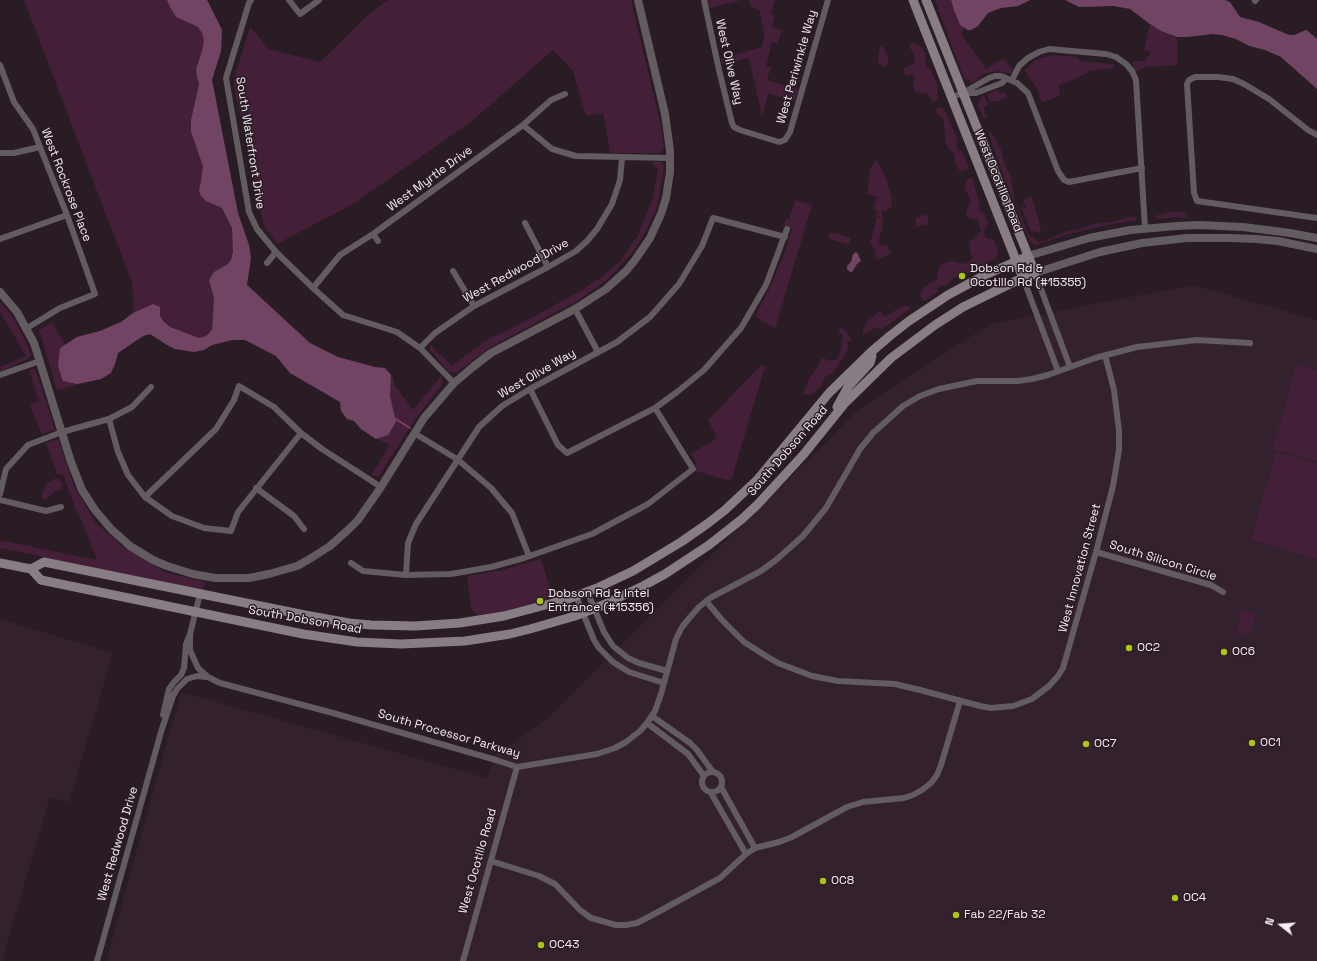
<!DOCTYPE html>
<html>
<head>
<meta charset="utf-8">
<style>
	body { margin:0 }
	#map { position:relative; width:1317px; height:961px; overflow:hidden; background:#291c24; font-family:"Space Grotesk",sans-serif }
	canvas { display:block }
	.north { position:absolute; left:1261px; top:905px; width:40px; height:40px; -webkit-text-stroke:3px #291c24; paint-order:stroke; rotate:287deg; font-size:11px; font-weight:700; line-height:16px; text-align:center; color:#f7edf3 }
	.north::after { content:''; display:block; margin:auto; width:14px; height:18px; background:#f7edf3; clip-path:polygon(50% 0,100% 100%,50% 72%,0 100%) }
</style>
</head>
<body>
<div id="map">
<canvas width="1317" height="961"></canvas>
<div class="north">N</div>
</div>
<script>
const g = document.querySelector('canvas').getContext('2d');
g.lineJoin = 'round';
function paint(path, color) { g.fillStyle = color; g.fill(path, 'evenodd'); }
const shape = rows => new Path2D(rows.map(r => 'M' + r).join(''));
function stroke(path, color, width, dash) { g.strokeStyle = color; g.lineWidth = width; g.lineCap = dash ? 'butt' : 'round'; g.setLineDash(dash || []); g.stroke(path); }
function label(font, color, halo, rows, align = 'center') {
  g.font = font + ' "Space Grotesk",sans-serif'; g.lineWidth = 3; g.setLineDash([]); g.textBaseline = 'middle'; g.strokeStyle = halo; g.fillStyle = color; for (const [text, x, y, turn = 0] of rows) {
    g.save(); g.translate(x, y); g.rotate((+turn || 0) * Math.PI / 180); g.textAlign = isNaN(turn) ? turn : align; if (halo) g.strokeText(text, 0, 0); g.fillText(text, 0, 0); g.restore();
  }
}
paint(shape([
	[1193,285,1317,320,1317,961,106,961,181,692,487,778,496,754,540,725,857,411,990,324],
	[0,619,113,653,69,802,50,797,2,961,0,961]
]), '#34212e');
paint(shape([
	[24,0,207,0,222,30,221,51,212,80,238,213,249,245,251,258,247,285,310,343,338,357,375,367,385,368,394,379,394,384,413,410,441,376,443,383,416,418,379,476,374,476,371,475,389,447,388,443,383,442,378,439,376,439,361,429,354,421,347,419,341,411,340,402,290,373,276,356,245,340,232,340,212,345,204,350,194,352,175,349,167,345,150,334,143,336,118,353,115,364,111,373,101,379,57,390,39,330,52,322,65,345,77,337,100,331,121,322,133,313,133,293,131,280],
	[388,0,631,0,661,126,664,148,660,153,610,153,603,113,587,116,584,111,573,71,553,50,471,122,353,204,277,244,264,226,234,86,234,78,250,27,269,49,320,62,368,15],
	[707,0,742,0,709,8],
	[749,0,775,0,771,14,775,15,772,27,782,30,778,43,772,42,766,66,771,67,767,80,798,89,795,101,768,93,762,117,749,58,722,64,721,59,762,47,764,35,760,11,754,7,751,8],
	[935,0,951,0,954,10,960,25,965,28,961,34,986,69,1000,60,1005,59,1009,66,1014,70,1010,74,999,71,987,73,981,75,977,80,970,83,969,80,964,79],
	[1150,24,1161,31,1177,37,1178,65,1145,67,1136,72,1131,63,1136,61,1146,61,1150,52,1144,50],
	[910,43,913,43,922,47,925,54,926,65,931,71,937,84,938,100,932,102,930,97,927,94,915,92,913,87,915,79,914,76,911,74,905,76,904,68,913,64,915,61,913,53,910,48],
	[880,46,884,48,889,61,885,67,882,66,878,62,878,56],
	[1052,55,1077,57,1079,61,1113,64,1114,68,1090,71,1082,76,1058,86,1060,91,1059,96,1042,103,1037,88,1025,71,1035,60],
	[997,90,999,90,1000,93,1005,93,1007,96,999,101,994,101,990,103,987,94],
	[983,95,984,95,988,105,985,106,984,109,987,117,984,119,977,104],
	[942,107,948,116,949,121,956,135,958,140,956,146,959,151,963,152,969,169,961,171,958,169,955,163,954,154,949,149,946,143,943,119,937,113,935,110],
	[991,132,1001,150,1005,165,1011,178,1015,202,1014,202,1007,185,993,146,989,133],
	[876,160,884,173,892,198,891,208,888,208,886,211,881,211,883,216,876,216,877,210,873,209,877,197,867,194,870,170,872,165],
	[651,162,661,162,664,166,661,187,656,209,645,233,632,253,608,279,579,300,494,345,456,373,449,372,430,350,430,345,452,366,472,350,495,335,496,336,533,317,582,290,596,280,597,281,621,260,640,232,639,231,646,216,652,200,658,170],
	[972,177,980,205,979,207,980,212,983,212,989,224,984,229,985,237,994,240,999,252,996,257,996,259,990,261,980,268,966,274,965,272,951,280,947,285,940,286,937,289,938,292,924,301,919,295,924,287,937,279,938,270,941,265,947,262,953,261,963,264,967,263,972,259,972,257,970,252,969,243,981,231,979,227,979,220,970,219,965,214,971,200,965,190,964,186,967,180],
	[1032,196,1041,230,1040,233,1030,230,1022,208,1022,207,1025,208,1026,207,1025,204,1023,205,1024,200],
	[795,200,812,205,775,329,755,316,767,294,783,257,792,229,783,226,786,218,789,219],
	[1016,203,1028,234,1030,236,1035,238,1038,242,1049,239,1066,231,1079,229,1095,224,1111,222,1129,217,1138,217,1135,221,1117,223,1073,233,1035,245,1030,242,1023,227,1015,204],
	[1172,212,1183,212,1186,215,1187,218,1174,217,1159,219,1154,216],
	[926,214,929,220,927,225,923,225,916,228,916,218],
	[877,217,883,217,882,231,878,240,879,243,880,245,888,246,891,253,883,258,876,260,875,250,870,243],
	[828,233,836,233,849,237,852,240,850,241,851,243,846,244,829,239],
	[0,301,14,319,23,335,31,355,28,359,1,371,0,367,26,356,0,312],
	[902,306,907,306,911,308,883,329,874,328,863,335,863,330,866,325,865,323,880,311,885,317],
	[840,327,846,331,852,340,851,341,846,340,849,346,843,359,839,363,834,372,825,377,821,387,810,395,803,395,808,380,816,369,822,358,826,359,828,361,835,360,839,356,843,340,843,337,839,333],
	[762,364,765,367,731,481,696,471,695,459,690,454,717,438,708,420],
	[1297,364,1317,370,1317,461,1273,449],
	[34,369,37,373,55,430,42,434,30,405,39,401,29,370],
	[58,439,75,488,95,522,122,546,165,572,205,582,203,590,0,548,0,540,97,560,79,514,75,509,74,504,63,475,57,474,46,443],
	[1276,452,1317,463,1317,559,1251,540],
	[56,478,59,479,63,484,61,490,54,492,45,500,42,497,43,491,47,483],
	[541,559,551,591,546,601,507,612,478,616,471,609,467,576,502,570],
	[1242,610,1256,614,1249,636,1236,632]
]), '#431f38');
paint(shape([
	[167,0,207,0,222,30,221,51,212,80,238,213,249,245,251,258,247,285,310,343,338,357,375,367,385,368,391,375,390,396,396,422,388,435,376,439,361,429,354,421,347,419,341,411,340,402,290,373,276,356,245,340,232,340,212,345,204,350,194,352,175,349,167,345,150,334,143,336,118,353,115,364,111,373,101,379,77,384,63,381,58,366,60,348,77,337,100,331,121,322,133,313,153,304,160,307,160,316,164,322,170,327,199,338,206,336,212,330,214,298,209,280,214,272,228,264,231,260,233,252,232,228,222,208,206,201,201,196,199,191,201,181,203,166,191,132,191,120,198,89,199,83,197,77,196,69,202,51,204,40,202,33,198,27,176,17,170,7],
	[951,0,1030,0,1018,6,1001,8,993,11,988,13,978,26,971,30,968,30,960,25,954,10],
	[1065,0,1225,0,1230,2,1240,17,1259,22,1289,35,1294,35,1306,30,1309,32,1317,39,1317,89,1281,57,1265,50,1249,46,1236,39,1222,35,1213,34,1187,37,1177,37,1161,31,1150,24,1130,9,1114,6,1079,7],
	[856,252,858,254,861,261,857,264,852,272,850,272,847,269,847,266,851,262,853,254]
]), '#724463');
stroke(shape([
	[394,418,410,428]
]), '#724463', 2);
stroke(shape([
	[251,0,249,3,226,78,249,212,257,229,276,252,313,288,343,315,397,332,420,348,454,383],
	[289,0,300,14,319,0],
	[704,0,719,70,732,123,734,127,740,130,779,142,785,140,790,132,828,0],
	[1255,1,1256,0],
	[0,65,14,102,33,129,40,147,67,215,95,294,60,308,27,328],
	[1012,80,1019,66,1028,58,1039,52,1049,49,1106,54,1116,57,1126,64,1132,71,1136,80,1145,228],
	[963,93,976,93,1002,83,1006,79],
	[952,97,963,93,989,78,995,76,1001,76,1017,83,1028,93,1058,171,1064,180,1069,182,1142,168],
	[523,125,552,149,576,156,670,158],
	[1317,135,1308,130,1269,99,1244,84,1233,79,1218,77,1195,77,1189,80,1187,84,1194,193,1197,201,1317,218],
	[0,153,14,153,40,147],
	[525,223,548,267],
	[373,234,378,241],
	[0,239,67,215],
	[267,263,276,252],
	[453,271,474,306],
	[1035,273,1070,367],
	[1023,278,1058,371],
	[313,288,340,255,373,234,523,125,551,100,565,94],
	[575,309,598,352],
	[420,348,435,333,474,306,548,267,576,251,587,241,597,229,612,204,620,180,622,158],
	[0,375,40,361],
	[530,389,558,445,567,453,655,408,677,392,704,370,741,328,766,285,787,229],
	[109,419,118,452,128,475,145,497,172,516,204,528,231,531,238,512,301,433],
	[414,433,457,459,491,488,512,513,529,556],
	[256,488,294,516,304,529],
	[0,494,6,469,28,445,62,432,109,419,132,407,151,387],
	[145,497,216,429,234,400,239,386,274,407,301,433,322,449,381,487],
	[0,500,46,511,61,507],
	[1096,552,1211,585,1223,592],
	[351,563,363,571,406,575,451,574,491,567,524,558,592,534,648,504,693,469,655,408],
	[406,575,408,543,416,524,479,427,502,406,530,389,617,342,650,317,679,284,702,246,713,218,785,237],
	[587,591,604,632,613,646,628,658,639,663,667,671],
	[576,596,594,640,599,648,613,662,629,672,664,683],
	[706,601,722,620,744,642,766,656,778,663,812,676,838,681,895,684,920,690,980,706,991,708,1013,706,1032,699,1049,686,1058,676,1063,668,1096,552,1113,486,1119,450,1119,431,1114,390,1105,355],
	[190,634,190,650,198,668,208,677,220,683,333,713,496,760,517,767,597,754,615,748,626,742,640,731,647,723,655,711,661,694,676,639,682,627,691,616,699,607,710,598,761,571,776,560,803,536,826,508,860,449,873,433,903,406,920,396,939,389,977,381,1018,381,1032,379,1048,375,1095,358,1137,347,1197,340,1250,343],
	[163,715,169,689,174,682,181,675,184,668,186,644,190,634,200,594],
	[652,716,690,743,697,750,713,772],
	[647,723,688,754,704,776],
	'702 782a10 10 0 1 1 20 0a10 10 0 1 1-20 0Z',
	[721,787,755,848],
	[711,793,746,854],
	[491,861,539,876,555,884,580,910,591,918,616,925,626,925,637,923,658,912,720,878,746,854,755,848,779,842,792,837,847,807,863,802,904,798,913,795,922,790,931,783,937,775,941,765,960,701],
	[97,961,161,732,173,696,177,689,187,679,197,676,207,677],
	[463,961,517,767]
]), '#625b60', 6);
stroke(shape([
	[1028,256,1089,238,1130,230,1177,226,1199,225,1243,227,1290,233,1317,238],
	[1035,273,1100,252,1142,243,1187,238,1231,238,1256,239,1278,241,1317,249],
	[0,292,17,312,34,343,71,462,82,490,95,510,111,529,130,546,153,560,167,566,193,574,215,578,249,578,269,574,297,566,308,560,330,546,349,529,358,520,381,487,424,418,454,383,473,367,491,353,575,309,606,289,626,271,635,260,650,238,661,214,666,198,670,172,670,150,665,114,638,0]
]), '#625b60', 8);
stroke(shape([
	[913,0,1023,278],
	[837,407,848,387,870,363,872,356,871,352],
	[0,563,31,569,41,580,303,634,357,642,401,644,465,641,510,634,530,629,575,616,603,605,643,586,665,574,709,545,742,519,758,504,804,454,845,403,891,358,935,325,963,307,1014,282,1035,273,926,0],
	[31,569,44,562,305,615,349,623,371,625,415,626,460,623,504,616,568,599,597,588,633,571,681,542,707,524,725,510,757,480,829,393,871,352,891,335,909,321,948,295,983,276,1028,256]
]), '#887d84', 9);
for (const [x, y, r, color] of [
	[962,276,4,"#abc615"],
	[540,601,4,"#abc615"],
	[1129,648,4,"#abc615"],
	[1224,652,4,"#abc615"],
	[1252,743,4,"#abc615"],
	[1086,744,4,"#abc615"],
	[823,881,4,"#abc615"],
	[1175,898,4,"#abc615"],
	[956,915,4,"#abc615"],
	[541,945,4,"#abc615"]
]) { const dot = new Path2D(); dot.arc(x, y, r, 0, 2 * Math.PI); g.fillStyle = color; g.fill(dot); stroke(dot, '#291c24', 1.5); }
label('12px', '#f7edf3', '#291c24', [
	["West Olive Way",729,62,77],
	["West Periwinkle Way",797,67,-74],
	["South Waterfront Drive",250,143,81],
	["West Myrtle Drive",430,179,-36],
	["West Ocotillo Road",998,181,68],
	["West Rockrose Place",66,185,69],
	["West Redwood Drive",516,271,-29],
	["West Olive Way",537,374,-30],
	["South Dobson Road",788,451,-49],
	["South Silicon Circle",1163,561,17],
	["West Innovation Street",1080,568,-75],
	["South Dobson Road",305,620,10],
	["South Processor Parkway",449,734,16],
	["West Redwood Drive",118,844,-74],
	["West Ocotillo Road",478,861,-74]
]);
label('12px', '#f7edf3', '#291c24', [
	["Dobson Rd &",970,269],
	["Ocotillo Rd (#15355)",970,283],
	["Dobson Rd & Intel",548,594],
	["Entrance (#15356)",548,608],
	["OC2",1137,648],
	["OC6",1232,652],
	["OC1",1260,743],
	["OC7",1094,744],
	["OC8",831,881],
	["OC4",1183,898],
	["Fab 22/Fab 32",964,915],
	["OC43",549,945]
], 'left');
</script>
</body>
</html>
